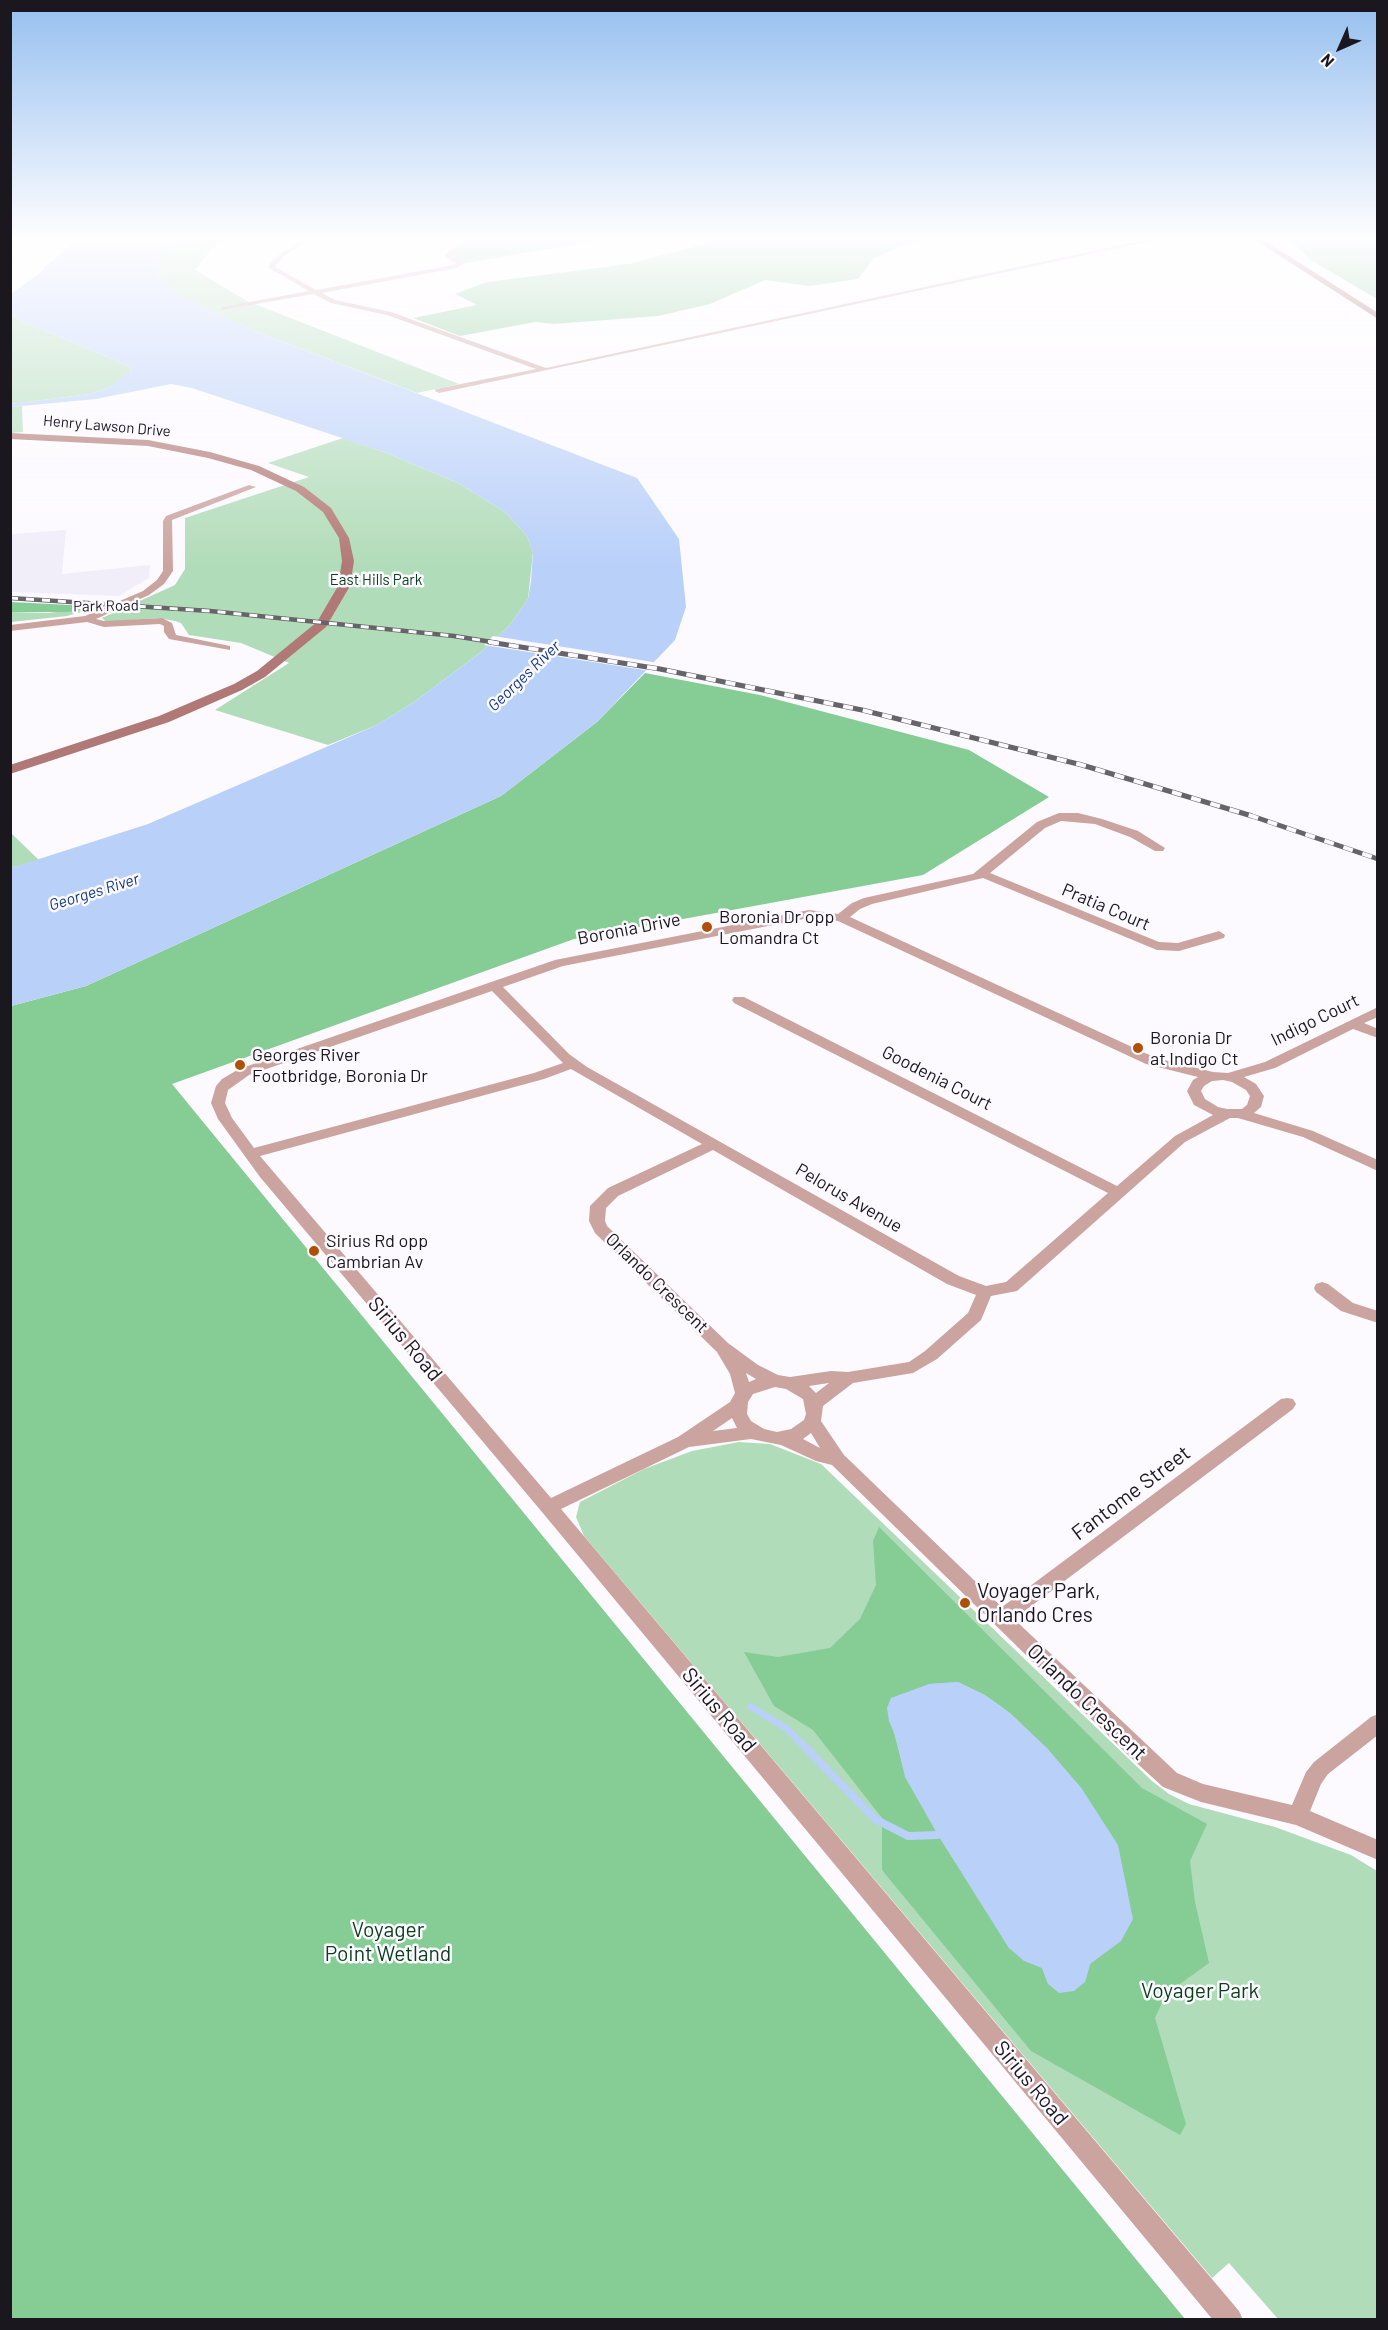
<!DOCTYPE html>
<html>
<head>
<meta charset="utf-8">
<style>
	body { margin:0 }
	#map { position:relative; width:1388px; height:2330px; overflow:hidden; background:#fcfaff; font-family:Barlow,sans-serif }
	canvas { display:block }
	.frame { position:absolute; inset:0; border:12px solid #1a171e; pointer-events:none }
	.north { position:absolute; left:1310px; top:18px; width:60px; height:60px; -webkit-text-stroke:4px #fcfaff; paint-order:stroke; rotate:225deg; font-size:16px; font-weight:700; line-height:24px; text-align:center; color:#1a171e }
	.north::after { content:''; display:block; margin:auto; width:21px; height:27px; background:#1a171e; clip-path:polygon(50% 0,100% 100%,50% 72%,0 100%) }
</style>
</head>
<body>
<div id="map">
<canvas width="1388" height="2330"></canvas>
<div class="frame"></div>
<div class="north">N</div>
</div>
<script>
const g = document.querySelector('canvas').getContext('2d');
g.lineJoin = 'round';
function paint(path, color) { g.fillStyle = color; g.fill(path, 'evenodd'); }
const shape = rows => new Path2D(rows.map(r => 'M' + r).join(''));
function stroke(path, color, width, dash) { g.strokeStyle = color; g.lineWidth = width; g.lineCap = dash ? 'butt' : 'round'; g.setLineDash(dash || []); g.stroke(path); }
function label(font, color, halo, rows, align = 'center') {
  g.font = font + ' Barlow,sans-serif'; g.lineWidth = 5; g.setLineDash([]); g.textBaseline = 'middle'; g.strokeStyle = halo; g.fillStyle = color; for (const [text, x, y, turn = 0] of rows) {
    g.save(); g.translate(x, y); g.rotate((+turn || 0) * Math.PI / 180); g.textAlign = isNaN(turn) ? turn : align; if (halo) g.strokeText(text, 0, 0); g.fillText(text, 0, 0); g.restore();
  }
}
paint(shape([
	[66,530,62,574,150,565,149,578,119,596,11,592,11,534]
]), '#f1edf9');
paint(shape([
	[189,240,228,240,212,248,195,270,247,301,459,384,417,393,250,329,178,295,159,277,157,260,164,252],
	[10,312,19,320,115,360,129,367,131,372,106,389,90,394,11,404],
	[22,406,23,432,11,433,11,407],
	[343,438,384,452,458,483,505,512,527,536,533,552,528,599,509,626,481,652,414,702,377,725,328,745,215,710,289,663,241,643,189,635,181,623,175,621,158,618,106,622,102,618,175,585,185,569,185,518,309,477,268,463],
	[99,607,67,616,11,622,11,612,48,613],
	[11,833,39,860,11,868],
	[739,1442,770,1444,821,1464,1152,1781,1169,1794,1189,1804,1275,1827,1351,1855,1377,1871,1377,2319,1278,2319,1229,2263,1212,2278,584,1536,576,1517,580,1502,644,1469,692,1451]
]), '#b1dcb9');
paint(shape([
	[471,240,600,240,460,264,447,255],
	[719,240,929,240,909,243,874,258,858,279,809,286,765,280,710,304,658,316,554,324,535,322,460,336,413,318,477,305,455,294,487,282,629,264],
	[1291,240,1377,240,1377,299,1309,259],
	[11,602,90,606,102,606,68,612,11,612],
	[645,673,760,695,969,750,1049,797,923,875,574,939,172,1084,1185,2319,11,2320,11,1006,86,986,501,796,597,722],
	[879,1527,1142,1788,1207,1824,1190,1861,1195,1902,1209,1963,1166,1994,1155,2018,1186,2124,1180,2135,1031,2051,882,1870,882,1818,813,1730,774,1706,744,1652,778,1657,830,1648,860,1619,876,1585,873,1541],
	[958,1682,985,1695,1010,1713,1047,1749,1082,1789,1102,1954,1090,1964,1085,1982,1048,1984,1042,1968,1009,1948,938,1835,906,1777,887,1708,929,1684]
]), '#86cc95');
paint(shape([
	[77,240,189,240,164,252,157,260,159,277,178,295,250,329,637,478,679,539,686,607,675,640,597,722,501,796,86,986,11,1006,11,868,148,824,377,725,414,702,481,652,509,626,528,599,531,581,533,552,527,536,505,512,458,483,384,452,192,388,171,384,96,399,11,407,10,404,90,394,106,389,131,371,129,367,115,360,19,320,11,312,11,294,41,272,45,267],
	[958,1682,985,1695,1010,1713,1047,1748,1082,1789,1118,1845,1133,1919,1121,1941,1090,1964,1085,1982,1074,1991,1059,1993,1048,1984,1042,1968,1024,1961,1009,1948,938,1835,905,1777,895,1735,889,1721,887,1708,891,1698,929,1684]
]), '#b9d0f9');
paint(shape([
	[493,636,583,650,658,663,651,671,484,645]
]), '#fcfaff');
stroke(shape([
	[751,1707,786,1728,807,1749]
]), '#b9d0f9', 7);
stroke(shape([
	[805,1747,875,1819,908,1836,938,1835]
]), '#b9d0f9', 8);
paint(shape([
	[303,240,310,240,284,256,275,267,316,290,453,265,456,263,445,256,445,254,467,240,474,240,452,255,464,263,457,268,322,293,335,300,391,312,546,368,1144,240,1156,240,439,393,435,391,436,389,536,369,387,315,331,303,314,294,220,310,222,307,309,291,269,268,270,263,280,254,303,240],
	[249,485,256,487,172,520,173,571,164,584,149,595,96,619,104,621,162,618,172,623,176,635,230,646,230,650,169,639,164,632,164,626,160,624,104,627,87,622,10,631,10,625,85,616,143,591,157,580,163,571,163,521,166,516,249,485],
	[1059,813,1078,813,1102,819,1138,831,1165,848,1163,851,1155,851,1130,837,1095,824,1061,821,1045,828,990,873,1159,942,1178,943,1219,931,1225,935,1224,938,1179,951,1157,950,983,878,872,904,860,909,850,917,1156,1058,1213,1072,1228,1073,1265,1062,1378,1007,1378,1017,1364,1023,1378,1029,1378,1038,1353,1029,1275,1068,1244,1077,1256,1084,1264,1096,1261,1107,1254,1113,1313,1131,1378,1160,1378,1171,1303,1137,1238,1118,1230,1118,1185,1142,1017,1291,991,1296,981,1320,937,1359,913,1373,853,1383,823,1406,821,1421,844,1455,1002,1607,1281,1399,1287,1398,1293,1399,1296,1404,1293,1409,1014,1619,1177,1773,1203,1784,1292,1805,1306,1772,1314,1762,1371,1717,1378,1714,1378,1735,1328,1774,1321,1784,1310,1811,1378,1840,1378,1860,1296,1825,1201,1802,1163,1787,1129,1756,832,1465,816,1461,781,1445,751,1439,689,1447,561,1509,1239,2311,1243,2320,1213,2320,542,1512,260,1177,218,1119,211,1103,216,1086,222,1079,239,1069,555,960,809,910,838,914,852,903,864,898,973,874,1037,822,1059,813],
	[809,918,838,921,1146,1064,1198,1077,1193,1080,1187,1091,1194,1105,1213,1115,1175,1136,1117,1186,744,997,734,997,732,1000,734,1003,1108,1193,1006,1282,986,1286,959,1276,587,1067,569,1054,503,987,563,966,809,918],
	[492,991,563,1063,534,1073,254,1148,232,1118,225,1103,228,1090,249,1075,492,991],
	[571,1069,702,1144,608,1188,590,1206,589,1221,595,1233,717,1352,730,1374,735,1393,730,1402,678,1437,551,1498,260,1156,544,1079,571,1069],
	[1223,1080,1232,1082,1246,1090,1250,1096,1247,1105,1242,1109,1227,1109,1218,1107,1205,1099,1201,1091,1204,1086,1212,1081,1223,1080],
	[713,1150,947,1284,976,1295,968,1313,925,1351,909,1362,848,1372,831,1371,790,1377,778,1375,758,1365,728,1343,607,1226,605,1221,606,1208,618,1196,713,1150],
	[746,1373,756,1379,749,1382,746,1373],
	[829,1383,816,1393,809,1386,829,1383],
	[775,1387,786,1389,803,1399,806,1414,804,1420,791,1429,777,1432,764,1429,751,1421,747,1414,748,1402,753,1394,775,1387],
	[732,1418,737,1428,713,1431,732,1418],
	[811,1433,820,1448,803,1439,811,1433],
	[1322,1282,1328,1284,1353,1303,1378,1311,1378,1323,1341,1311,1316,1292,1314,1288,1316,1284,1322,1282]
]), '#cba4a0');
paint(shape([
	[10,433,148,440,210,452,259,466,304,487,331,508,349,538,354,561,350,586,326,627,265,677,242,690,169,722,10,774,10,765,159,716,234,684,257,671,317,622,338,586,342,561,339,538,323,512,296,491,251,470,208,458,148,446,10,439,10,433]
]), '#b17975');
paint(shape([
	[1255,240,1264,240,1378,313,1378,319,1255,240]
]), '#9d5a56');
const railFar1 = shape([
	[10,598,210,611,454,636,498,643]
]);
const rail = shape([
	[489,642,660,669,862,710,1082,765,1252,816,1378,859]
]);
stroke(railFar1, '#666369', 4.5);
stroke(rail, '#666369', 5);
stroke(railFar1, '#fcfaff', 3, [8]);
stroke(rail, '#fcfaff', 4, [10]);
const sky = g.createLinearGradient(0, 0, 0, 566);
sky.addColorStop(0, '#95bfef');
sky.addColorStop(0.42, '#fefdff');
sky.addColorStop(1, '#fefdff00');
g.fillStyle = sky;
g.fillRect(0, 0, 1388, 566);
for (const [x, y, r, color] of [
	[707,927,6,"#b05007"],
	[1138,1048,6,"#b05007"],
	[240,1065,6,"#b05007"],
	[314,1251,6,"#b05007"],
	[965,1603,6,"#b05007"]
]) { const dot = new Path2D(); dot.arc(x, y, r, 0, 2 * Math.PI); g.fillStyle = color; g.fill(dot); stroke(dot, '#fcfaff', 2); }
label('15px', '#1a171e', '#fcfaff', [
	["Henry Lawson Drive",107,426,5],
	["Park Road",106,606,-1]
]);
label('15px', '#0a3f1c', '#fcfaff', [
	["East Hills Park",376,580]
]);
label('italic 16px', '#123985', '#fcfaff', [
	["Georges River",524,676,-44],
	["Georges River",94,892,-17]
]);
label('18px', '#1a171e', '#fcfaff', [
	["Pratia Court",1106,907,23],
	["Boronia Drive",629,929,-11],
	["Indigo Court",1315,1020,-26],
	["Goodenia Court",937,1078,27],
	["Pelorus Avenue",849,1198,30],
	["Orlando Crescent",657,1283,44]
]);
label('18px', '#1a171e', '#fcfaff', [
	["Boronia Dr opp",719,917],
	["Lomandra Ct",719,938],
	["Boronia Dr",1150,1038],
	["at Indigo Ct",1150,1059],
	["Georges River",252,1055],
	["Footbridge, Boronia Dr",252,1076],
	["Sirius Rd opp",326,1241],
	["Cambrian Av",326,1262]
], 'left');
label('21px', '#1a171e', '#fcfaff', [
	["Sirius Road",405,1339,50],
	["Fantome Street",1131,1493,-37],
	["Orlando Crescent",1087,1702,44],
	["Sirius Road",719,1710,50],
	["Sirius Road",1031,2083,50]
]);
label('21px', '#1a171e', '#fcfaff', [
	["Voyager Park,",977,1591],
	["Orlando Cres",977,1615]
], 'left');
label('21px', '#0a3f1c', '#fcfaff', [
	["Voyager",388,1930],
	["Point Wetland",388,1954],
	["Voyager Park",1200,1991]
]);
</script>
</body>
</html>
